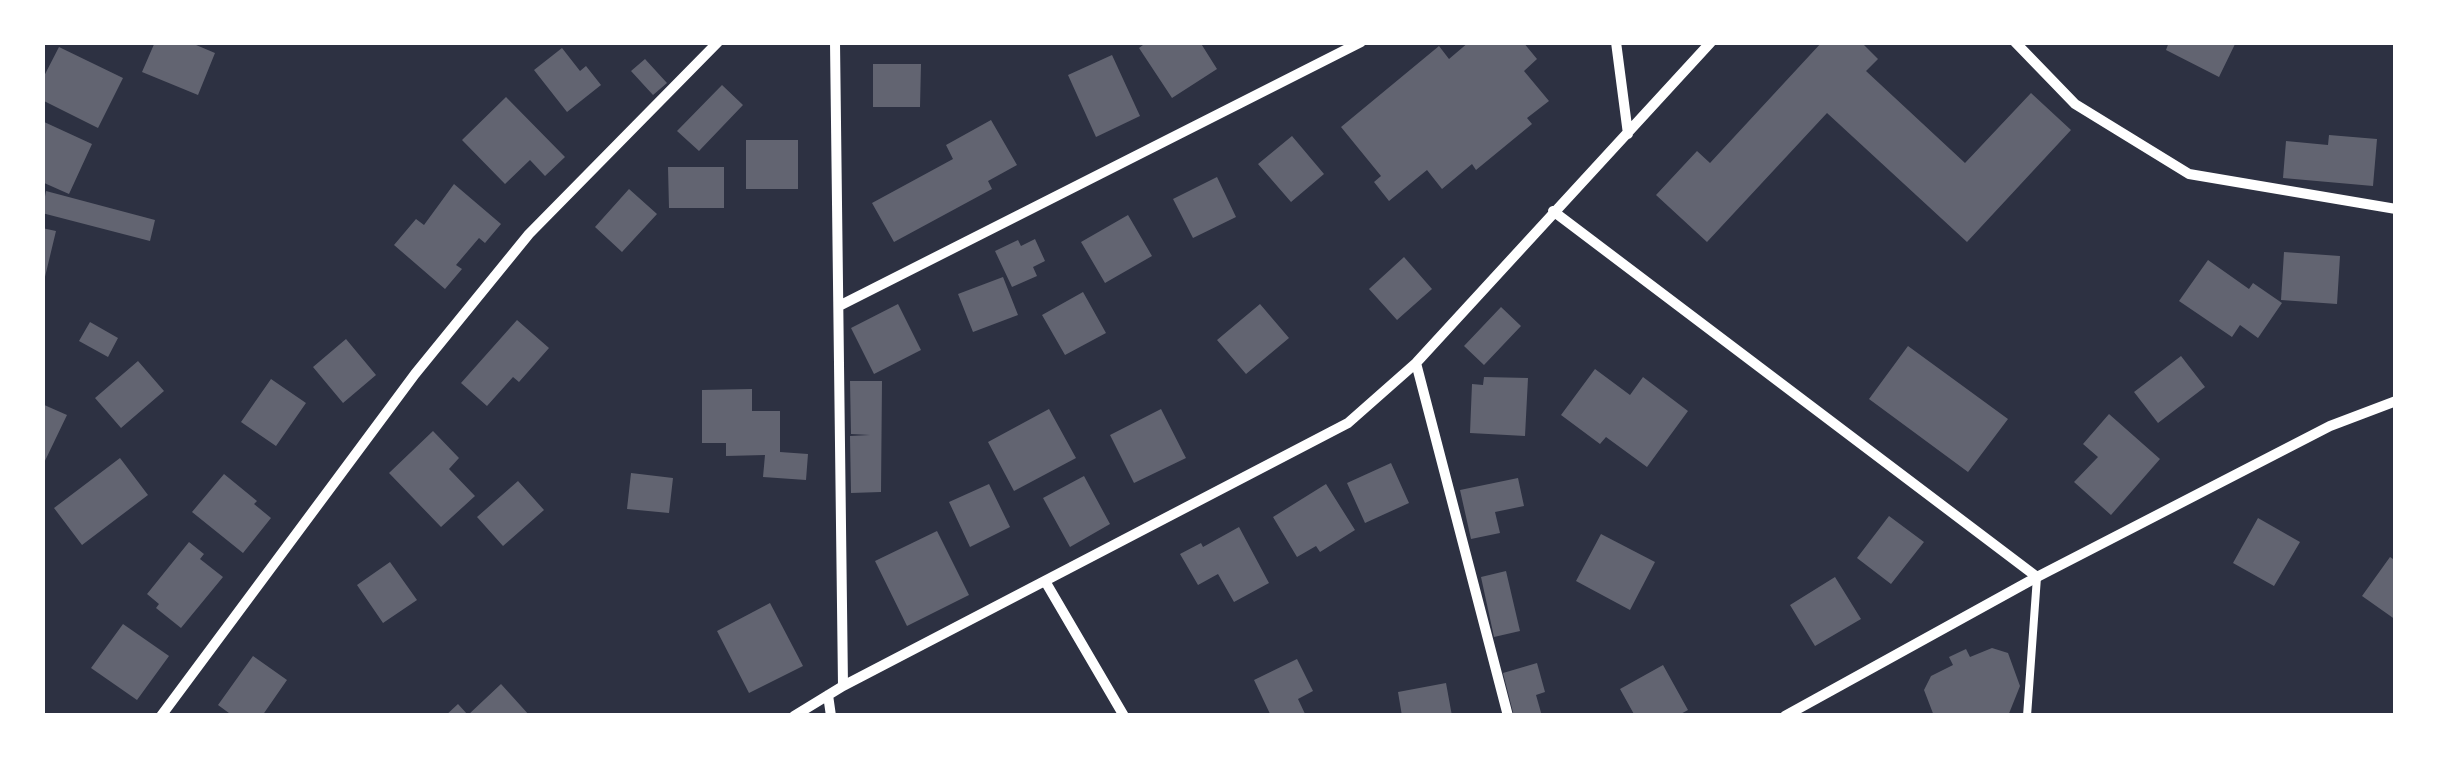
<!DOCTYPE html>
<html>
<head>
<meta charset="utf-8">
<style>
	body { margin:0 }
	#map { position:relative; width:2438px; height:758px; overflow:hidden; background:#2d3142; font-family:"PT Sans Narrow",sans-serif }
	canvas { display:block }
	.frame { position:absolute; inset:0; border:45px solid #fff; pointer-events:none }
</style>
</head>
<body>
<div id="map">
<canvas width="2438" height="758"></canvas>
<div class="frame"></div>
</div>
<script>
const g = document.querySelector('canvas').getContext('2d');
g.lineJoin = 'round';
function paint(path, color) { g.fillStyle = color; g.fill(path, 'evenodd'); }
const shape = rows => new Path2D(rows.map(r => 'M' + r).join(''));
function stroke(path, color, width, dash) { g.strokeStyle = color; g.lineWidth = width; g.lineCap = dash ? 'butt' : 'round'; g.setLineDash(dash || []); g.stroke(path); }
paint(shape([
	[155,42,189,42,215,53,198,95,142,72],
	[1147,42,1200,42,1217,69,1172,98,1139,48],
	[1469,42,1523,42,1537,59,1524,71,1549,101,1527,118,1532,124,1476,170,1472,164,1442,189,1427,170,1389,201,1374,182,1381,176,1341,127,1439,46,1449,59],
	[1822,42,1861,42,1878,59,1866,71,1965,163,2031,93,2071,130,1967,242,1827,113,1707,242,1656,195,1697,151,1710,163],
	[2169,42,2236,42,2219,77,2166,50],
	[59,47,123,78,98,128,42,100,42,80],
	[562,48,580,71,586,66,601,85,567,112,534,70],
	[1112,55,1140,116,1096,137,1068,75],
	[645,59,667,83,653,95,631,71],
	[873,64,921,64,920,107,873,107],
	[722,85,743,105,699,151,677,131],
	[506,97,565,157,545,176,530,160,505,184,462,140],
	[991,120,1017,165,988,181,992,189,894,242,872,203,953,159,946,145],
	[42,121,92,144,69,194,42,182],
	[2329,135,2377,139,2373,186,2283,178,2286,141,2328,145],
	[1292,136,1324,174,1291,202,1258,164],
	[746,140,798,140,798,189,746,189],
	[668,167,724,167,724,208,669,208],
	[1217,177,1236,217,1193,238,1173,199],
	[454,184,501,224,485,243,479,238,456,265,462,269,445,289,394,245,416,219,424,225],
	[629,189,657,214,622,252,595,227],
	[46,191,155,220,150,241,42,213],
	[1128,215,1152,256,1105,283,1081,242],
	[42,228,56,231,44,281,42,280],
	[1035,239,1045,261,1033,267,1037,276,1012,287,995,251,1018,240,1021,246],
	[2284,252,2340,256,2337,304,2281,300],
	[1404,257,1432,289,1397,320,1369,289],
	[2208,260,2249,289,2253,283,2282,303,2258,338,2240,325,2232,337,2179,301],
	[1003,277,1018,315,973,332,958,294],
	[1083,292,1106,333,1065,355,1042,315],
	[898,304,921,350,874,374,851,328],
	[1260,304,1289,338,1246,374,1217,340],
	[1501,307,1521,326,1484,365,1464,346],
	[517,320,549,348,519,382,513,377,487,406,461,383],
	[90,322,118,338,108,357,79,341],
	[346,339,376,375,343,403,313,367],
	[1908,346,2008,419,1968,472,1869,399],
	[2181,356,2205,387,2158,423,2134,392],
	[138,361,164,391,121,428,95,398],
	[1595,369,1630,395,1643,377,1688,411,1647,467,1606,437,1600,444,1561,415],
	[1484,377,1528,378,1525,436,1470,433,1472,384,1483,385],
	[271,379,306,403,276,446,241,422],
	[850,381,882,381,881,492,851,493,850,436,870,435,851,434],
	[752,389,752,411,780,411,780,452,808,454,806,480,763,477,765,455,726,456,726,443,702,443,702,390],
	[42,404,67,415,42,467],
	[1049,409,1076,458,1014,491,988,442],
	[1161,409,1186,458,1134,483,1110,435],
	[2109,414,2160,459,2111,515,2074,482,2098,457,2083,444],
	[433,431,459,458,449,469,475,496,441,527,389,473],
	[120,458,148,495,82,545,54,508],
	[1391,463,1409,503,1365,523,1347,483],
	[631,473,673,478,669,513,627,509],
	[224,474,257,501,254,504,271,518,243,553,192,512],
	[1084,476,1110,524,1070,547,1043,498],
	[1518,478,1524,506,1495,512,1500,533,1471,539,1460,490],
	[518,481,544,510,503,546,477,517],
	[989,484,1010,527,970,547,949,502],
	[1326,484,1355,530,1320,552,1316,546,1297,557,1273,517],
	[1889,516,1924,542,1891,584,1857,558],
	[2258,518,2300,542,2274,586,2233,563],
	[1239,527,1269,583,1234,602,1218,574,1198,585,1180,554,1201,543,1203,547],
	[937,531,969,595,907,626,875,561],
	[1601,534,1655,562,1630,610,1576,581],
	[189,542,204,554,200,559,223,577,181,628,156,608,159,604,147,594],
	[2390,557,2396,561,2396,620,2362,596],
	[390,562,417,600,383,623,357,585],
	[1506,571,1520,631,1494,637,1481,577],
	[1835,577,1861,619,1815,646,1790,605],
	[770,603,803,666,749,693,717,631],
	[123,624,169,656,137,700,91,668],
	[1992,648,2008,653,2020,686,2008,716,1934,716,1924,690,1931,676,1953,665,1949,657,1966,649,1970,657],
	[253,656,287,680,262,716,233,716,218,705],
	[1297,659,1313,691,1298,699,1306,716,1271,716,1254,680],
	[1537,663,1545,692,1536,695,1542,716,1514,716,1503,673],
	[1663,665,1688,710,1677,716,1635,716,1620,689],
	[1446,683,1452,716,1402,716,1398,692],
	[501,684,530,716,445,716,458,704,468,715]
]), '#626471');
stroke(shape([
	[2027,716,2037,577]
]), '#fff', 8);
stroke(shape([
	[835,42,843,686],
	[1616,42,1628,134],
	[2015,42,2075,104,2189,174,2396,209],
	[1553,211,2037,577],
	[839,306,1361,42],
	[1416,363,1508,716],
	[1045,581,1124,716],
	[828,695,831,716],
	[161,716,415,374,529,234,718,42],
	[794,716,843,686,1348,423,1416,363,1711,42],
	[1785,716,2037,577,2330,426,2396,401]
]), '#fff', 10);
</script>
</body>
</html>
